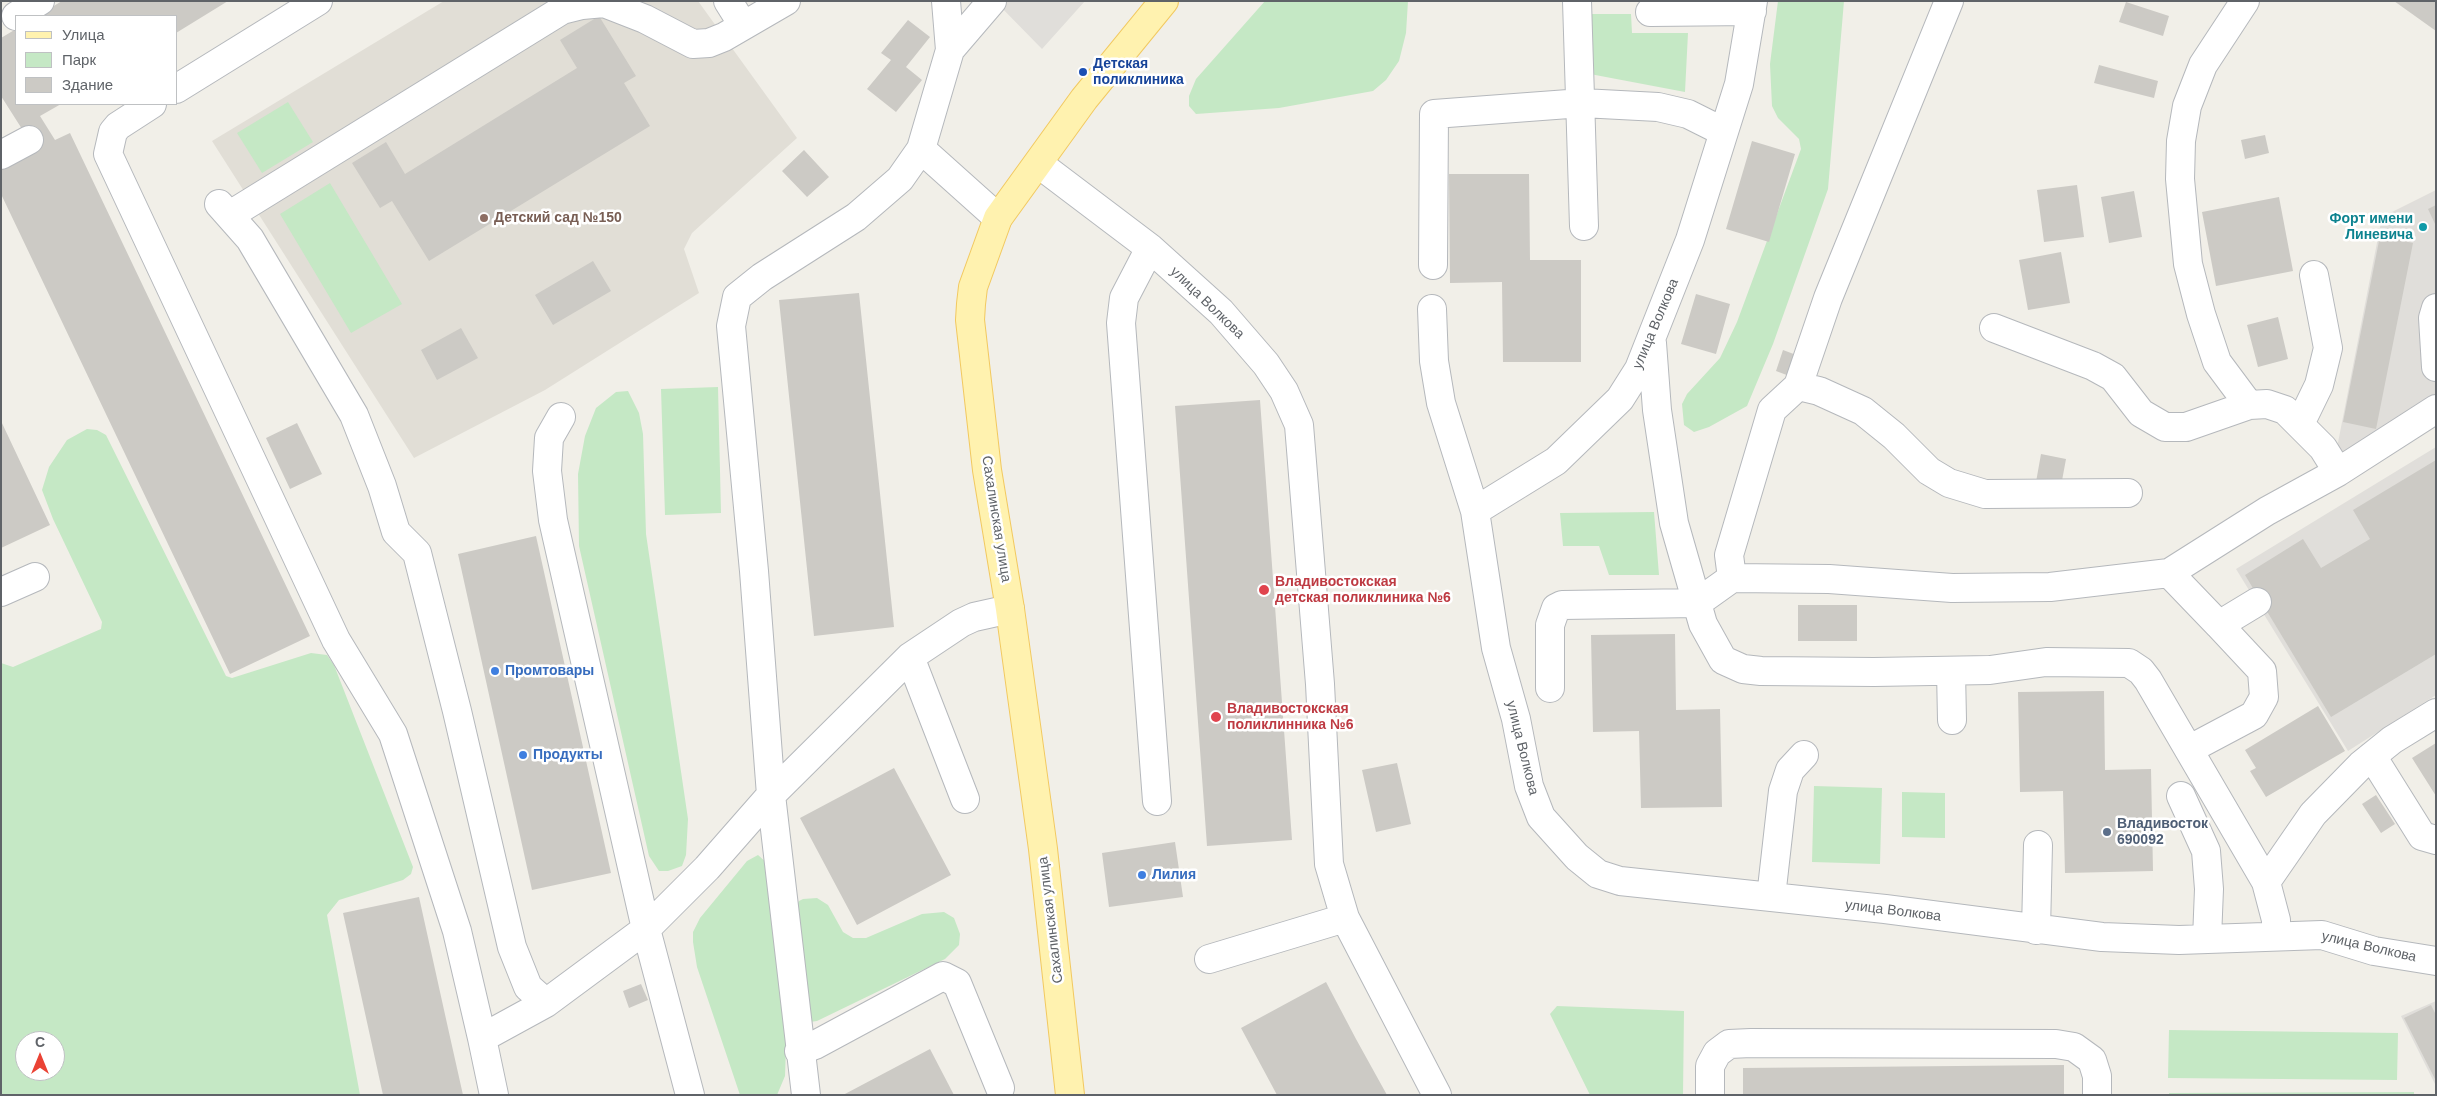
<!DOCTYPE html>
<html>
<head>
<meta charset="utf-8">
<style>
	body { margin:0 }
	#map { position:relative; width:2437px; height:1096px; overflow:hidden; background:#f1efe8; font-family:Arial,sans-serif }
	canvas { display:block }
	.frame { position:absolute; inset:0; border:2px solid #5f6368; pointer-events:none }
	.legend { position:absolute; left:15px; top:15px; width:162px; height:90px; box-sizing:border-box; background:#fff; border:1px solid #bfc1c3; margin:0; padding:6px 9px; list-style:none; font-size:15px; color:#5f6368 }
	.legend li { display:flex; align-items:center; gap:10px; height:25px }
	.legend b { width:25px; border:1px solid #bfc1c3 }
	.north { position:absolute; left:15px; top:1031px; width:50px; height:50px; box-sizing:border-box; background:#fff; border:1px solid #bfc1c3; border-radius:50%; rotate:0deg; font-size:14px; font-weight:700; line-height:20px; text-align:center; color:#5f6368 }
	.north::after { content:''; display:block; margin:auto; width:18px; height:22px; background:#ea4335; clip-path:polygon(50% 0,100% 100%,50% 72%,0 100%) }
</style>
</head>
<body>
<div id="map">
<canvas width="2437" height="1096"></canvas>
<div class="frame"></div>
<ul class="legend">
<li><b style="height:6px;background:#fff2af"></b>Улица</li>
<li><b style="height:14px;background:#c5e8c5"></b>Парк</li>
<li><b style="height:14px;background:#cccac5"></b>Здание</li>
</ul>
<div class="north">С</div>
</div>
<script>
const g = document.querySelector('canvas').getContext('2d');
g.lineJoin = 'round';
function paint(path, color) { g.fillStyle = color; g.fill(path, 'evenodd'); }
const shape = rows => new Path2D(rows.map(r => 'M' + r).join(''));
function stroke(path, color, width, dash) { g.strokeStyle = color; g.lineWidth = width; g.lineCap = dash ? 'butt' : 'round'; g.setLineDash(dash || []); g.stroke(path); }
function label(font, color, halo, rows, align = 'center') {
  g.font = font + ' Arial,sans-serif'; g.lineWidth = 5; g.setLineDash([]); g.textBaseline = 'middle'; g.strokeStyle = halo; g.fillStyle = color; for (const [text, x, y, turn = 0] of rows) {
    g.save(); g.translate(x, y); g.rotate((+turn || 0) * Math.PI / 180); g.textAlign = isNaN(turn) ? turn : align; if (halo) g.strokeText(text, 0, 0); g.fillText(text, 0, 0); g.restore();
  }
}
paint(shape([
	[995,1,1085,1,1042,49],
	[2436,190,2436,407,2335,458,2382,217],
	[2436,447,2436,695,2348,751,2236,569],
	[2436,1001,2436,1086,2401,1016]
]), '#e0deda');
paint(shape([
	[444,1,698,1,797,138,692,233,684,249,699,293,545,390,414,458,212,141]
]), '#e1ded6');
paint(shape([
	[1265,1,1408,1,1406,33,1399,61,1386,80,1373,91,1279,108,1196,114,1189,106,1189,96,1196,79],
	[1778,1,1844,1,1828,189,1773,344,1747,406,1709,427,1694,432,1684,425,1682,404,1687,394,1720,358,1737,322,1801,149,1799,139,1778,118,1772,106,1770,64],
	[1590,14,1631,14,1632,33,1688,33,1685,92,1590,74],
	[288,102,313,142,262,173,237,133],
	[330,183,402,304,351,333,280,214],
	[718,387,721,513,665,515,661,389],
	[628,391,639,413,643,434,646,534,688,819,686,855,682,866,668,871,659,871,649,856,579,546,578,474,585,436,596,408,616,392],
	[87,429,97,430,106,435,226,676,232,678,311,653,327,655,334,665,413,867,411,874,403,880,339,900,327,915,360,1095,1,1095,1,663,13,667,101,629,102,622,53,519,42,490,49,467,67,440],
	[25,1041,55,1041,55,1071,25,1071],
	[1654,512,1659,575,1609,575,1599,546,1563,546,1560,513],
	[1814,786,1882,788,1880,864,1812,862],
	[1902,792,1945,793,1945,838,1902,837],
	[758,855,768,864,770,875,786,1047,785,1076,777,1095,740,1095,697,967,693,942,693,932,700,918,747,861],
	[817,898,828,905,843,932,853,938,866,938,922,914,944,912,954,918,960,934,959,945,945,959,817,1021,810,1022,796,907,799,901,803,899],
	[1557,1006,1684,1011,1683,1095,1590,1095,1550,1014],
	[2169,1030,2398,1033,2397,1080,2168,1078],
	[2414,1092,2414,1095,2169,1095,2169,1093]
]), '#c5e8c5');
paint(shape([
	[62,1,228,1,176,33,176,16,37,16],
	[2394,1,2436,1,2436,31],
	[2126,2,2169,16,2163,36,2119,22],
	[599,16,636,76,624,83,650,126,429,261,392,201,380,208,352,163,386,142,405,174,577,68,560,40],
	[908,20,930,37,906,67,922,80,896,112,867,89,891,60,881,53],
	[16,29,16,104,61,104,40,116,55,140,70,133,310,636,230,674,1,194,1,167,29,140,1,96,1,38],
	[2099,65,2158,81,2154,98,2094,83],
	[2265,135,2269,153,2245,159,2241,140],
	[1752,141,1795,154,1769,242,1726,229],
	[804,150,829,177,807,197,782,171],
	[1449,174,1529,174,1530,260,1581,260,1581,362,1503,362,1502,282,1450,283],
	[2077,185,2084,237,2044,242,2037,190],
	[2134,191,2142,237,2109,243,2101,197],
	[2279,197,2293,271,2216,286,2202,212],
	[2436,205,2436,226,2428,209],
	[2380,236,2413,243,2376,429,2343,422],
	[2061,252,2070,303,2028,310,2019,260],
	[593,261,611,291,553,325,535,295],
	[859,293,894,627,814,636,779,300],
	[1696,294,1730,304,1716,354,1681,344],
	[2278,317,2288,359,2258,367,2247,325],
	[461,328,478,358,437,380,421,350],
	[1783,350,1799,356,1792,377,1776,371],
	[1260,400,1292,840,1207,846,1175,406],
	[1,421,50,525,1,548],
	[297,423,322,474,290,489,266,438],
	[2041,454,2066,459,2061,486,2036,482],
	[2436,460,2436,654,2331,717,2245,575,2303,539,2321,568,2370,539,2353,510],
	[536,536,611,873,532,890,458,554],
	[1798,605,1857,605,1857,641,1798,641],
	[1675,634,1676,710,1720,709,1722,807,1641,808,1639,731,1593,732,1591,635],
	[2104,691,2105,770,2151,769,2153,871,2065,873,2063,791,2020,792,2018,692],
	[2318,706,2345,751,2266,797,2250,771,2256,768,2245,750],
	[2436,743,2436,796,2412,758],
	[1397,763,1411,824,1376,832,1362,770],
	[894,768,951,875,857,925,800,818],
	[2376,795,2395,824,2381,833,2362,804],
	[1175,842,1183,897,1109,907,1102,853],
	[419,897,448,1028,463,1095,383,1095,343,913],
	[1326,982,1356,1039,1387,1095,1277,1095,1241,1028],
	[641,984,648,1000,629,1008,623,991],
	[2431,1005,2436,1015,2436,1081,2404,1018],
	[930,1049,954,1095,843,1095],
	[2064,1065,2064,1095,1743,1095,1743,1068]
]), '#cccac5');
const minor = shape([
	[728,1,743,25],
	[946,1,950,50,921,149,998,218],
	[1577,1,1584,226],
	[1753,1,1739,84,1690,240,1639,369,1620,399,1556,461,1475,511,1496,648,1516,719,1529,786,1541,817,1577,857,1598,874,1620,881,1885,909,2102,937,2179,940,2322,935,2374,951,2436,961],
	[2245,1,2203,65,2187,106,2181,141,2180,179,2188,264,2201,314,2217,362,2249,405],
	[1650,12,1752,11],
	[16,16,40,1],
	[950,50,992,1],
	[176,89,318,1],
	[152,104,118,126,113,132,108,154,336,640,393,734,457,931,482,1038],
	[1,155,29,140],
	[1039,164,1150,248,1221,312,1266,364,1284,391,1299,425,1320,684,1329,864,1345,918,1437,1095],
	[219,204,250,239,354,415,382,486,396,532,417,553,457,711,512,947,528,987,546,1003],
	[230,215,562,10,582,5,604,3,645,19,693,44,709,43,724,37,786,1],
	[1150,248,1124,298,1121,323,1157,801],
	[1433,265,1434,114,1582,103,1658,107,1688,114,1722,131],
	[2436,308,2433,318,2436,367],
	[1432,309,1434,361,1441,403,1475,511],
	[1994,328,2093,366,2113,377,2141,413,2165,427,2186,427,2249,405,2267,404,2285,410,2323,448,2338,472],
	[1652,343,1657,410,1674,523,1703,624,1723,660,1743,669,1761,671,1874,672,1990,670,2046,662,2129,663,2141,671,2148,680,2266,882,2276,920,2276,936],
	[1798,386,1828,298,1949,1],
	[561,417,549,438,547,471,553,520,646,929,690,1095],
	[2300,424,2319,385,2328,348,2314,275],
	[2169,573,2219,625,2257,602],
	[1732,578,1829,579,1952,588,2050,587,2169,573,2267,511,2338,472,2436,409],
	[1,592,35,577],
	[910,657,965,799],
	[1951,671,1952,720],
	[1550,688,1550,625,1556,608,1562,605,1697,603,1732,578,1729,555,1772,410,1798,386,1819,391,1863,411,1894,436,1929,471,1949,483,1985,494,2128,493],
	[2190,749,2254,715,2264,697,2262,671,2219,625],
	[2372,756,2422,836,2436,840],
	[2181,796,2206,851,2209,889,2207,939],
	[2266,882,2313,814,2361,765,2392,740,2436,713],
	[1771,897,1783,791,1790,770,1804,755],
	[2036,930,2038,845],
	[1209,959,1345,918],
	[799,1051,815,1045,943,976,957,983,1000,1088],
	[494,1095,482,1038,546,1003,646,929,707,868,771,795,910,657,961,623,974,617,1010,609],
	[806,1095,771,795,754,571,731,326,737,297,762,277,856,217,900,179,921,149],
	[1710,1095,1710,1066,1717,1053,1729,1044,1751,1043,2056,1044,2074,1047,2092,1060,2097,1076,2097,1095]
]);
const major = shape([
	[1070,1095,1043,849,1010,609,987,470,970,320,971,304,973,287,998,218,1084,99,1164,1]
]);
stroke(minor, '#b5b8bc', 30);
stroke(major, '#f2c960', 30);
stroke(minor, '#fff', 28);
stroke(major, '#fff2af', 28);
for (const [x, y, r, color] of [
	[1083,72,5,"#1a4fb4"],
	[484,218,5,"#8d6e63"],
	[2423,227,5,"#0f9aa8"],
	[1264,590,6,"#e0444e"],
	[495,671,5,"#3f7fe0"],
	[1216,717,6,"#e0444e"],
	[523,755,5,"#3f7fe0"],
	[2107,832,5,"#5c6f8a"],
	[1142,875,5,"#3f7fe0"]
]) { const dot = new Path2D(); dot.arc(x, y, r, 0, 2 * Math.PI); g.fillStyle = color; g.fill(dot); stroke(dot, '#fff', 2); }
label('bold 14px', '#164399', '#fff', [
	["Детская",1093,64],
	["поликлиника",1093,80]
], 'left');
label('bold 14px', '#785e54', '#fff', [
	["Детский сад №150",494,218]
], 'left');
label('bold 14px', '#0d838f', '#fff', [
	["Форт имени",2413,219],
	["Линевича",2413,235]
], 'right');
label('14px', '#5f6368', '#fff', [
	["улица Волкова",1207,303,44],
	["улица Волкова",1656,324,-67],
	["Сахалинская улица",996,519,81],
	["улица Волкова",1522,748,76],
	["улица Волкова",1893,911,7],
	["Сахалинская улица",1051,920,-97],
	["улица Волкова",2369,947,13]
]);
label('bold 14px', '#be3a42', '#fff', [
	["Владивостокская",1275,582],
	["детская поликлиника №6",1275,598],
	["Владивостокская",1227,709],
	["поликлинника №6",1227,725]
], 'left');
label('bold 14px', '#366cbe', '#fff', [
	["Промтовары",505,671],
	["Продукты",533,755],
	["Лилия",1152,875]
], 'left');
label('bold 14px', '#4e5e75', '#fff', [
	["Владивосток",2117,824],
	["690092",2117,840]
], 'left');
</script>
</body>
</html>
